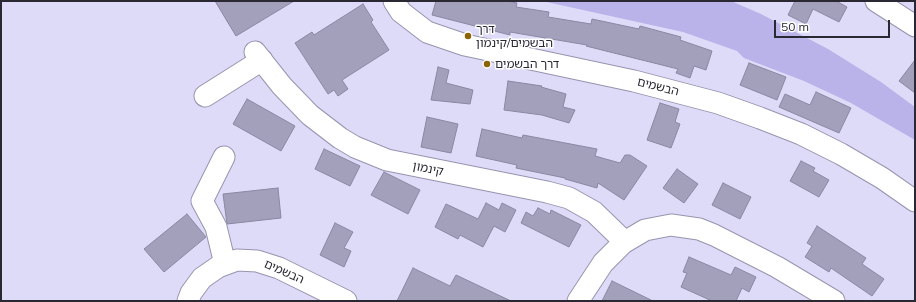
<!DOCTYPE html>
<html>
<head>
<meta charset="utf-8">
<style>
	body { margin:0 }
	#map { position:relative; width:916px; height:302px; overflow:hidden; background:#dedbf8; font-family:Mulish,sans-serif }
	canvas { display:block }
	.frame { position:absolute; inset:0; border:2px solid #292833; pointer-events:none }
	.scale { position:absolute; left:774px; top:20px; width:116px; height:18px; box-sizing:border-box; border:2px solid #292833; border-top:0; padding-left:5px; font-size:12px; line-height:14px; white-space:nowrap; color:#292833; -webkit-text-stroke:3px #fff; paint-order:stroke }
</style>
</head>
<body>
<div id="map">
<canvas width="916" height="302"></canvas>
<div class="frame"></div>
<div class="scale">50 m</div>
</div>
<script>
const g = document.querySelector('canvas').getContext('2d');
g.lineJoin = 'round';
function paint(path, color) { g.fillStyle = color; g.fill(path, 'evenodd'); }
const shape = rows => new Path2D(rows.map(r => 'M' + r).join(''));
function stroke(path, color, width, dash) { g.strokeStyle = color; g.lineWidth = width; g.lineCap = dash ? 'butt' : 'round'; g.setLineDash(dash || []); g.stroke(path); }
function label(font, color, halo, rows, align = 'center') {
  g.font = font + ' Mulish,"Noto Sans Hebrew",sans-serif'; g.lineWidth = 3; g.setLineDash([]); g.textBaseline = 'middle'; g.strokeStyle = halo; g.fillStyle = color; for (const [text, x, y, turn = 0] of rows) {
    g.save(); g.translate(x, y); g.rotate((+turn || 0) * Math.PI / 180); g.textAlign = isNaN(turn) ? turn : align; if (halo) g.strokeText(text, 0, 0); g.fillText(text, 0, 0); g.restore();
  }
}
paint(shape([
	[542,1,731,1,761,14,828,49,881,82,915,107,915,140,851,103,804,81,744,58,737,51,683,32]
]), '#b9b3e9');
const building = shape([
	[215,1,294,1,236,36,215,1],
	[436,1,507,1,517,3,516,7,549,12,548,17,591,24,592,19,639,29,640,26,681,37,680,40,712,51,706,70,694,66,690,78,676,73,678,69,586,46,587,45,510,32,510,35,432,15,436,1],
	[795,1,836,1,847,7,839,22,813,9,806,24,788,15,795,1],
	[363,4,373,20,371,22,389,50,342,80,348,89,338,96,334,90,328,94,295,43,312,32,314,35,363,4],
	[915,60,915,93,899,81,915,60],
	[749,63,786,77,777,100,740,85,749,63],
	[438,67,449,70,446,83,473,90,470,104,431,100,438,67],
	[508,81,542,86,541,87,566,94,563,107,575,110,569,123,542,115,504,110,508,81],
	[816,92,851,108,839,133,779,107,785,94,810,105,816,92],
	[247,99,295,126,281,151,233,124,247,99],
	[660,103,679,109,675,122,680,124,671,148,647,140,660,103],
	[427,117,458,124,451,153,421,147,427,117],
	[482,129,522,138,523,135,597,149,595,156,620,163,625,155,630,155,647,166,624,200,598,183,597,188,565,179,565,178,516,168,517,165,476,156,482,129],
	[324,149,360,166,350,186,315,169,324,149],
	[801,161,815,168,813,171,829,180,819,197,790,181,801,161],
	[677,169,698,184,684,203,663,188,677,169],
	[384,172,420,190,408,214,371,195,384,172],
	[723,183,751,197,740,219,712,205,723,183],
	[278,188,281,218,227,224,223,194,278,188],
	[486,203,499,210,502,203,516,210,505,232,494,226,483,247,460,235,458,239,435,227,446,204,478,219,486,203],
	[538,208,550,214,551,210,581,225,569,247,521,223,526,212,533,216,538,208],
	[187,214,206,237,164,272,144,249,187,214],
	[335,223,353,232,344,248,351,251,344,267,320,255,335,223],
	[817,226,866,258,862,264,884,279,872,296,831,268,829,272,805,257,812,246,807,243,817,226],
	[689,257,731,275,735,267,756,277,749,292,742,288,736,301,712,301,681,287,687,273,683,272,689,257],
	[413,268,450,286,456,275,511,301,397,301,413,268],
	[612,281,653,301,602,301,612,281]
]);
paint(building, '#a3a0bc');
stroke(building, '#8a87a2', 1);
const minor = shape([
	[394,1,401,12,427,32,465,45,634,81,718,103,760,118,801,134,841,154,882,178,915,201],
	[876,1,915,26],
	[255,52,282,86,310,115,340,138,355,147,387,160,547,192,569,198,594,212,625,242],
	[205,96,262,60],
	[224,157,202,201,216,227,225,264],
	[188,301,191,293,202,278,218,267,237,260,257,261,279,268,346,301],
	[578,301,603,263,623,243,645,230,671,225,699,229,714,235,777,267,834,301]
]);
stroke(minor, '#9794af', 23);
stroke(minor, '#fff', 21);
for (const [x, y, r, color] of [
	[468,36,4,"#8c6306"],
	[487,64,4,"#8c6306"]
]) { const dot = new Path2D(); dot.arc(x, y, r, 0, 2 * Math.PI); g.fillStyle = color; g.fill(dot); stroke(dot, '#fff', 1.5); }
label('12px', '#292833', '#fff', [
	["דרך",476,29],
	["הבשמים/קינמון",476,43],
	["דרך הבשמים",495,64]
], 'left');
label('12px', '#292833', '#fff', [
	["הבשמים",658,87,14],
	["קינמון",428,169,11],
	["הבשמים",284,272,24]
]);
</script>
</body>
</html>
